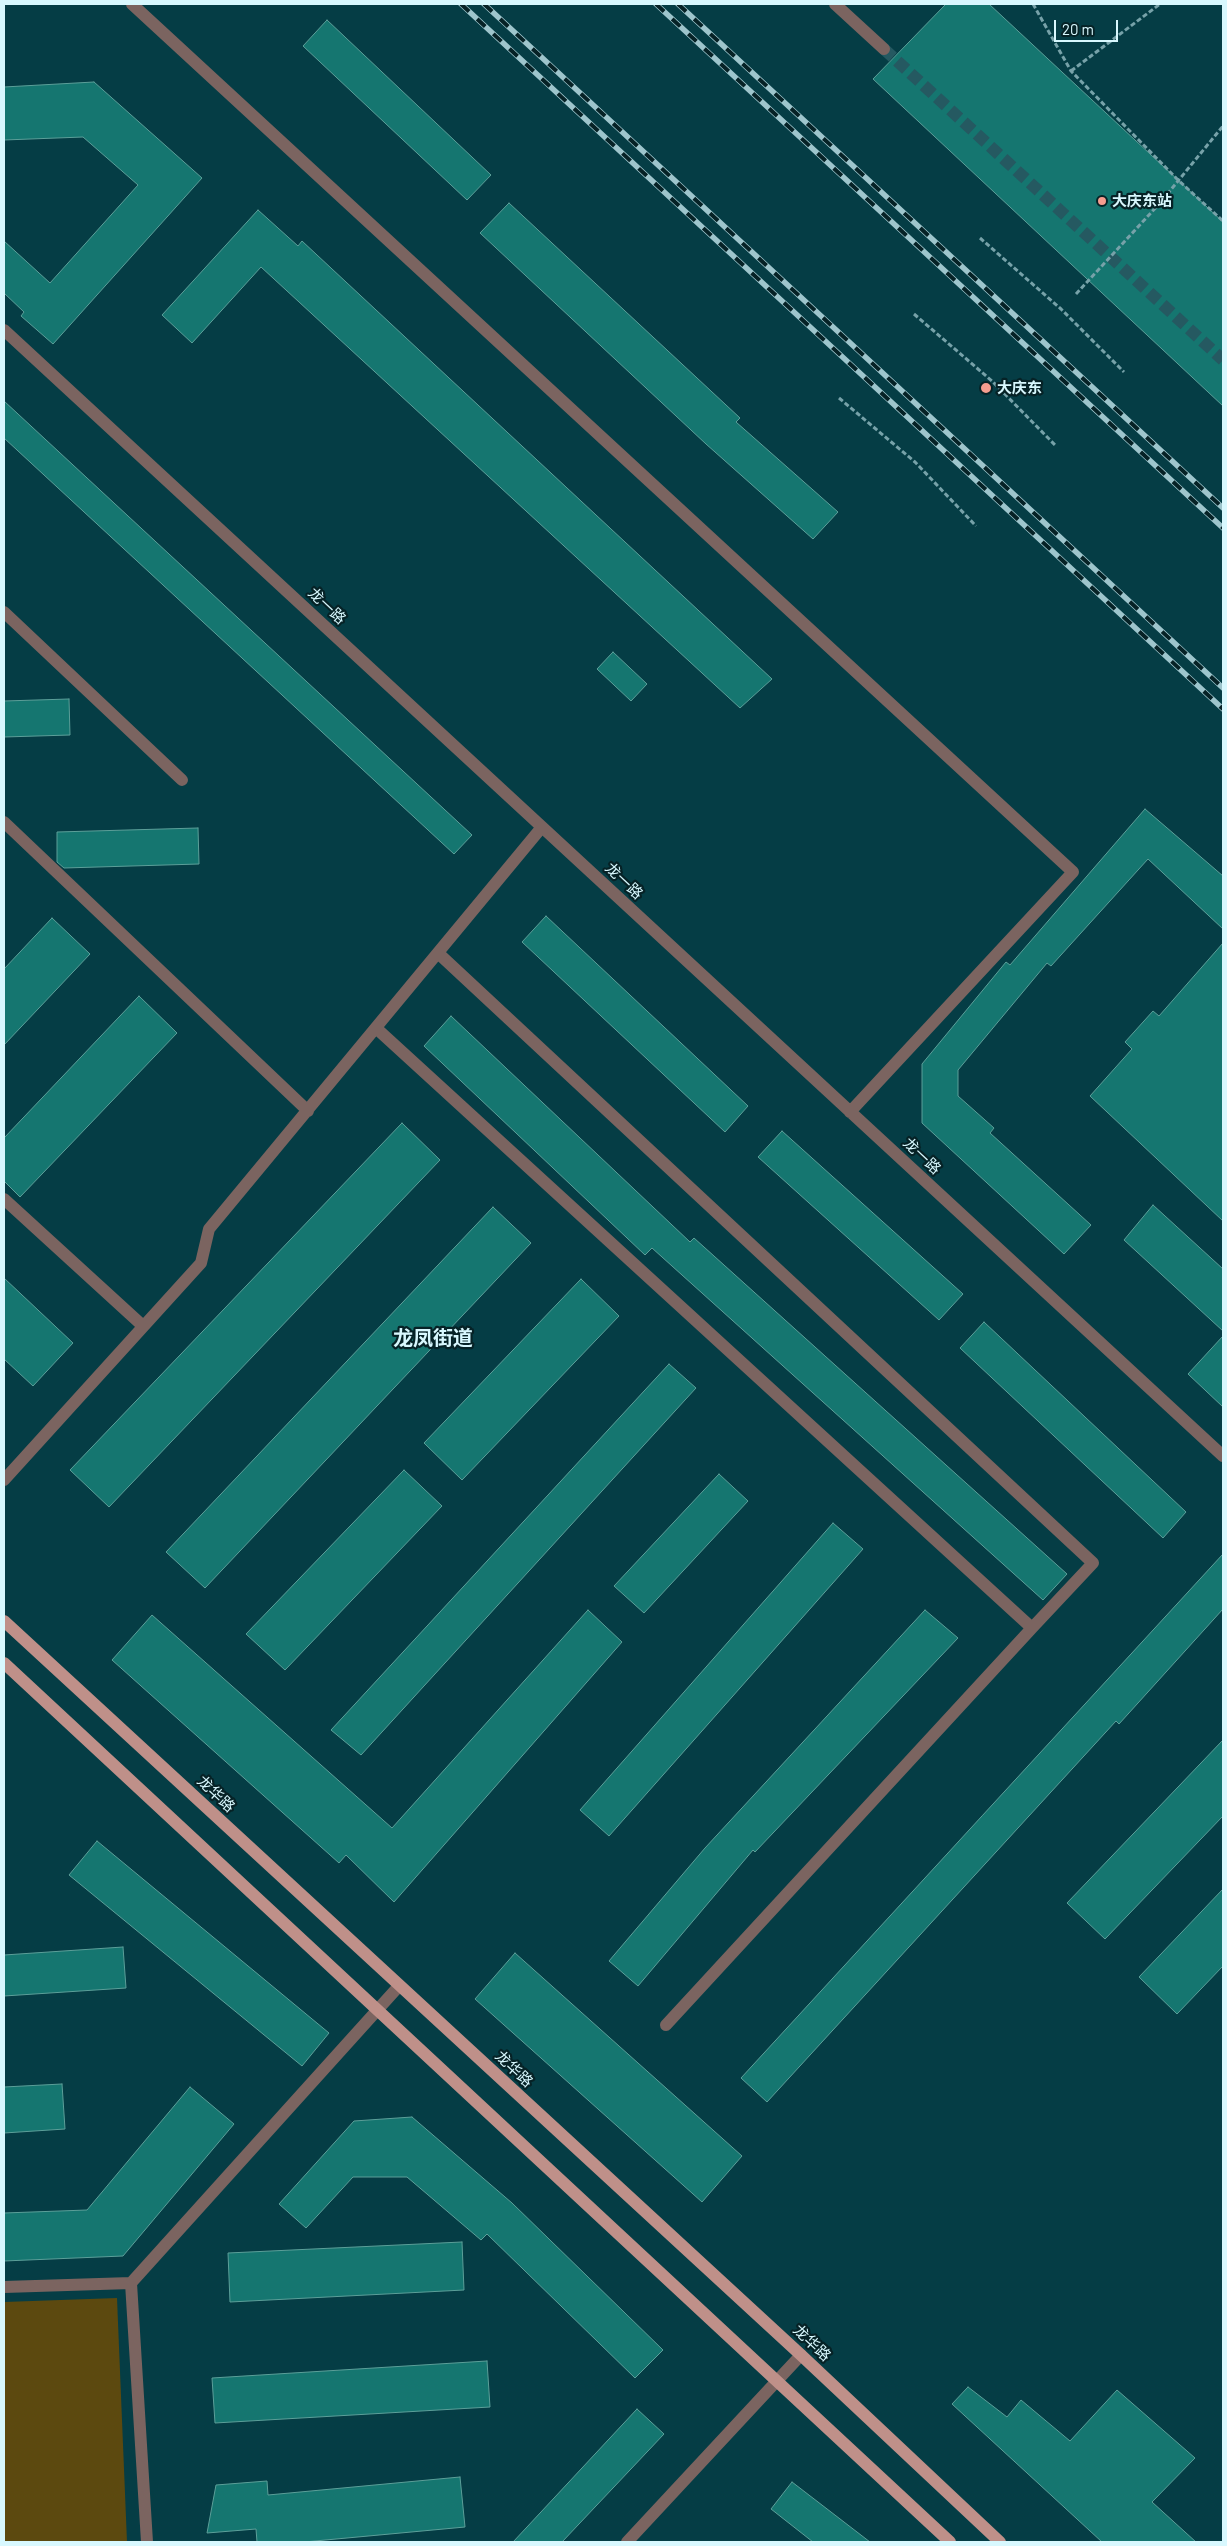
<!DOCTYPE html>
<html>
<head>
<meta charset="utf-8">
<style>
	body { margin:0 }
	#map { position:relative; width:1227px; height:2546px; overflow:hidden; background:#053d45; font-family:Barlow,sans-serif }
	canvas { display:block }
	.frame { position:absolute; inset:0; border:5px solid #d8f8fe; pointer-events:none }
	.scale { position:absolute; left:1054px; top:20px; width:64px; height:22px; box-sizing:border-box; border:2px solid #d8f8fe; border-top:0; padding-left:6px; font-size:15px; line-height:18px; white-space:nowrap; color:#d8f8fe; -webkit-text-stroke:4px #062226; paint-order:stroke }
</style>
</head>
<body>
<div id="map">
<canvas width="1227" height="2546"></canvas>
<div class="frame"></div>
<div class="scale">20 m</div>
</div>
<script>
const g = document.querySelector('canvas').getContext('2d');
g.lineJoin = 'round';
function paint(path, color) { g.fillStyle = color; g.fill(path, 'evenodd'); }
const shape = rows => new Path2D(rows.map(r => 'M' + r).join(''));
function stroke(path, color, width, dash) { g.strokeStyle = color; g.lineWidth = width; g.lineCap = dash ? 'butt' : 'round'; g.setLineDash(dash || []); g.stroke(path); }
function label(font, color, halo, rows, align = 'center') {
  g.font = font + ' Barlow,"Noto Sans SC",sans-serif'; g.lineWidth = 4.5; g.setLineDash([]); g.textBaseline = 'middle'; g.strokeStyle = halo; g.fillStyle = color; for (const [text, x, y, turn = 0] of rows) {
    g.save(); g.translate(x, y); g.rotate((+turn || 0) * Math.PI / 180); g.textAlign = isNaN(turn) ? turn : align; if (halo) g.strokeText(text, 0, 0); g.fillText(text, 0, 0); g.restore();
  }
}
paint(shape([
	[117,2298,127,2542,4,2542,4,2302]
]), '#5c490f');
const building = shape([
	[946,4,989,4,1223,222,1223,406,873,79,946,4],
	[327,20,491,175,467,200,303,46,327,20],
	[94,82,202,178,53,344,21,316,24,312,4,293,4,241,50,283,138,185,83,137,4,140,4,87,94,82],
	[509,203,740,418,736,422,838,512,813,539,706,444,480,233,509,203],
	[258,210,298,246,302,241,772,679,740,708,261,267,192,343,162,315,258,210],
	[4,401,472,835,454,854,4,438,4,401],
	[613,652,647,684,631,701,597,669,613,652],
	[69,699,70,735,4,737,4,701,69,699],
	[1145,809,1223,876,1223,929,1148,859,1051,966,1047,963,958,1070,958,1096,994,1128,990,1133,1091,1225,1064,1254,922,1123,922,1064,1006,962,1010,965,1145,809],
	[198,828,199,864,64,868,57,862,57,832,198,828],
	[546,916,748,1106,725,1132,522,942,546,916],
	[52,918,90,954,4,1045,4,969,52,918],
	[1223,943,1223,1221,1090,1096,1132,1049,1125,1042,1153,1011,1159,1016,1223,943],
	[139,996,177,1033,20,1197,4,1181,4,1138,139,996],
	[451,1016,690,1242,694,1238,1067,1574,1043,1600,652,1248,645,1255,424,1046,451,1016],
	[402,1123,440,1160,109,1507,70,1470,402,1123],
	[782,1131,963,1294,939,1320,758,1157,782,1131],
	[1153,1205,1223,1269,1223,1331,1124,1240,1153,1205],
	[493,1207,531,1243,205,1588,166,1552,493,1207],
	[4,1278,73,1343,33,1386,4,1359,4,1278],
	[581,1279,619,1316,462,1480,424,1443,581,1279],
	[984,1322,1186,1512,1163,1538,960,1348,984,1322],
	[1223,1336,1223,1407,1188,1374,1223,1336],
	[669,1364,696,1388,361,1755,331,1730,669,1364],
	[404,1470,442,1506,285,1670,246,1634,404,1470],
	[719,1474,748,1501,644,1613,614,1586,719,1474],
	[833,1523,863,1549,609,1836,580,1810,833,1523],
	[1223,1554,1223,1609,1119,1724,1116,1721,767,2102,741,2078,1223,1554],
	[588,1610,622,1642,394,1902,346,1855,339,1863,112,1660,152,1615,392,1828,588,1610],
	[925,1610,958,1638,755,1852,753,1850,638,1986,609,1961,705,1848,925,1610],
	[1223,1740,1223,1816,1105,1939,1067,1903,1223,1740],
	[97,1841,329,2033,302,2066,69,1875,97,1841],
	[1223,1889,1223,1966,1177,2014,1139,1977,1223,1889],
	[123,1947,126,1988,4,1996,4,1955,123,1947],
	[515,1953,742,2156,702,2202,475,1999,515,1953],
	[62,2084,65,2129,4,2133,4,2087,62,2084],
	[190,2087,234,2124,123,2256,4,2261,4,2213,87,2210,190,2087],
	[412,2117,512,2203,663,2350,635,2378,487,2234,481,2240,407,2177,353,2177,306,2228,279,2204,354,2121,412,2117],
	[462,2242,464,2290,230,2302,228,2253,462,2242],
	[487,2361,490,2407,215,2423,212,2378,487,2361],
	[968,2387,1007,2417,1021,2400,1070,2441,1117,2390,1195,2458,1152,2502,1196,2542,1102,2542,952,2404,968,2387],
	[637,2409,664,2434,562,2542,513,2542,637,2409],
	[460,2477,465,2527,304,2542,257,2542,256,2529,207,2533,216,2485,267,2481,268,2495,460,2477],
	[792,2482,870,2542,813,2542,771,2509,792,2482]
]);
paint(building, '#157670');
stroke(building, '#5c9f99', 1);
stroke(shape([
	[884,49,1223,360]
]), '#255961', 12, [12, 6]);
stroke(shape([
	[1033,4,1071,71,1178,180,1223,221],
	[1071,71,1160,4],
	[980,238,1061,309,1124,372],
	[1076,294,1160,203,1223,126],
	[914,314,992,381,1055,445],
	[839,398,915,462,976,526]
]), '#77a2a9', 3, [5, 2.5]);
stroke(shape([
	[132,4,1073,872,850,1112],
	[835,4,884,49],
	[4,330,1223,1456],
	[4,612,182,780],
	[4,822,308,1111],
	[376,1028,1032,1628,1093,1563,438,953],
	[4,1199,143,1326],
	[4,1480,201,1263,209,1229,542,827],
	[666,2025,1032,1628],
	[131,2283,399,1986],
	[4,2287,131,2283,147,2542],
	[627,2542,801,2355]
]), '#7b6460', 12);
stroke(shape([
	[4,1621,801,2355,1000,2542],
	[4,1663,950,2542]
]), '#bf9089', 12);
const rail = shape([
	[461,4,1223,709],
	[484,4,1223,688],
	[656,4,1223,528],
	[678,4,1223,508]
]);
stroke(rail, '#9ec5cc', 5.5);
stroke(rail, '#062226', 4, [11]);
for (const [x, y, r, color] of [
	[1102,201,5,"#f59d8f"],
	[986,388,6,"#f59d8f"]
]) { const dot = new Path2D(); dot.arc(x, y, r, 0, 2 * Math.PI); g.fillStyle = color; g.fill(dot); stroke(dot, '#062226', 2); }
label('bold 15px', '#d8f8fe', '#062226', [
	["大庆东站",1112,201],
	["大庆东",997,388]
], 'left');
label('15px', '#d8f8fe', '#062226', [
	["龙一路",327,606,43],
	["龙一路",624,881,43],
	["龙一路",922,1156,43],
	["龙华路",216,1794,43],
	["龙华路",514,2069,43],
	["龙华路",812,2343,43]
]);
label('bold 20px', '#d8f8fe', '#062226', [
	["龙凤街道",433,1338]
]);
</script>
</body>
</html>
